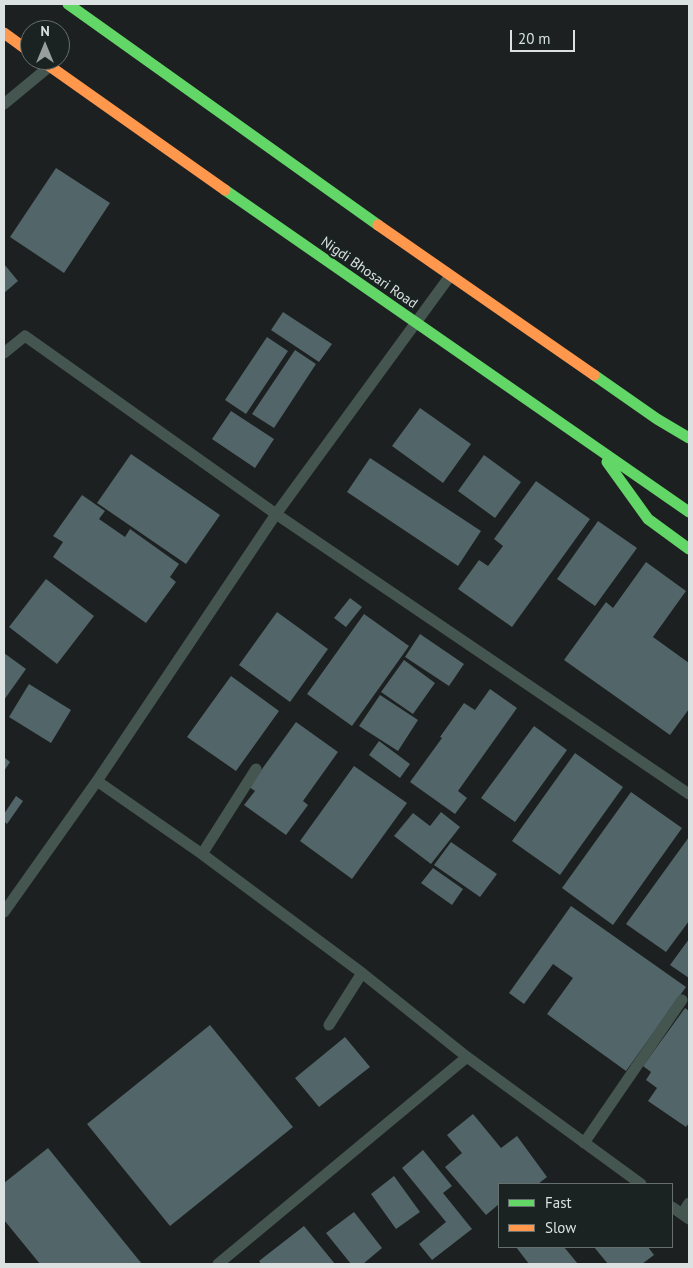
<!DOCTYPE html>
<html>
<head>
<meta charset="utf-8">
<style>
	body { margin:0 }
	#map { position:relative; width:693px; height:1268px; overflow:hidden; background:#1c2020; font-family:"PT Sans",sans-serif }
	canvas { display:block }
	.frame { position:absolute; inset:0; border:5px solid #dbe1e0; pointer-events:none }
	.legend { position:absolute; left:498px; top:1183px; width:175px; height:65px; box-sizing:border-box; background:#1a2222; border:1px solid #676e6e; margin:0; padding:6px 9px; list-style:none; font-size:15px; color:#dbe1e0 }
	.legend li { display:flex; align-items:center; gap:10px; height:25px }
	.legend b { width:25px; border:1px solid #676e6e }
	.north { position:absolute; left:20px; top:20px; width:50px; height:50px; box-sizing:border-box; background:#1a2222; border:1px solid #676e6e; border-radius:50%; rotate:0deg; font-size:14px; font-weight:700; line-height:20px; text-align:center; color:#dbe1e0 }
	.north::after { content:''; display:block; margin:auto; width:18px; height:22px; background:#989d9d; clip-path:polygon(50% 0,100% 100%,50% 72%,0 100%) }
	.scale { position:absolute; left:510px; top:30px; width:65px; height:22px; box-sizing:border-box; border:2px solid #dbe1e0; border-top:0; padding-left:6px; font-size:15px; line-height:18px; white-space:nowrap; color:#dbe1e0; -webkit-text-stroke:4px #1a2222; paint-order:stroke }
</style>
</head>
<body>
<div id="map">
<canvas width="693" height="1268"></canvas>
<div class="frame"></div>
<ul class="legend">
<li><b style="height:6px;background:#63d668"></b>Fast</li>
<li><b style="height:6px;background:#ff974d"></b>Slow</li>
</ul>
<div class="north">N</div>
<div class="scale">20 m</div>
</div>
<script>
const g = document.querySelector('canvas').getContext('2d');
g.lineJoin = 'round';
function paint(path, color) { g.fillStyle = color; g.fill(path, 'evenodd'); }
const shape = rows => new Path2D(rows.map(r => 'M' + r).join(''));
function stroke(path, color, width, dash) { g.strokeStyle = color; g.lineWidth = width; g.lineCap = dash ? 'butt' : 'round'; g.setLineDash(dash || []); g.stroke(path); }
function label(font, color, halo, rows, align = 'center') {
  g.font = font + ' "PT Sans",sans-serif'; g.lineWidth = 5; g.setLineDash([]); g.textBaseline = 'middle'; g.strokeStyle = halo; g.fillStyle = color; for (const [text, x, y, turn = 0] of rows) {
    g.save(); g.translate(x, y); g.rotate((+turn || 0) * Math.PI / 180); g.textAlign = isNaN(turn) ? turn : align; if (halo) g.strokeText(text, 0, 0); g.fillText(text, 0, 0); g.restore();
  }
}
paint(shape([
	[56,168,110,203,64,273,10,237],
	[4,264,18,281,4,293],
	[283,312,332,344,319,362,271,330],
	[267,337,288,351,246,414,225,400],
	[295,350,316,364,274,428,252,414],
	[420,408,471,444,443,483,392,446],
	[231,411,274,439,255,468,212,439],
	[131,454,220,515,186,564,97,503],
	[484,455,521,482,495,518,458,491],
	[370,458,481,531,458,566,347,492],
	[536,481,590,519,512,627,458,589,479,560,488,566,503,546,494,539],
	[82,495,105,511,99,519,125,537,130,529,179,564,170,577,176,582,146,623,53,557,63,542,53,536],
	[598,521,637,548,595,606,557,579],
	[646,562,686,591,653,637,689,663,689,709,670,735,564,660,606,602,613,608],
	[46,579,94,616,57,664,9,627],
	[350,598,362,607,346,627,334,618],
	[277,612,328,649,290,702,239,665],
	[364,614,409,646,352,726,307,694],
	[420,634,464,664,449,686,405,657],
	[4,653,26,669,4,700],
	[404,660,435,683,413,714,381,692],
	[231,676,279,711,236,771,187,737],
	[29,684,71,710,51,743,9,717],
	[490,689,517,708,458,791,467,798,455,814,410,782,442,738,440,737,464,703,475,710],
	[380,695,418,720,398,751,359,726],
	[296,722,338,752,303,801,308,805,286,835,244,805,255,791,249,787],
	[534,726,567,750,515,822,481,798],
	[379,741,410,764,400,778,369,755],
	[575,753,623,787,560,875,512,841],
	[4,757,10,762,4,771],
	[354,766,407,803,352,879,300,841],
	[631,792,682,828,613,925,562,888],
	[16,796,23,801,7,824,4,821,4,814],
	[441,812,460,827,431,864,394,836,413,813,430,826],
	[689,837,689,921,666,952,626,924],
	[451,842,497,874,480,897,434,865],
	[433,868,463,889,452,905,421,883],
	[571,906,686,987,626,1071,547,1014,573,978,553,964,524,1004,509,993],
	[689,939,689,978,670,965],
	[685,1008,689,1011,689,1123,686,1127,648,1101,657,1088,646,1080,651,1072,643,1066],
	[210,1025,293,1127,170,1226,87,1124],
	[345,1037,370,1067,319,1107,295,1078],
	[473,1114,501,1148,517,1136,547,1177,538,1184,499,1184,499,1204,486,1215,445,1167,462,1153,447,1135],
	[48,1148,142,1264,40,1264,4,1220,4,1183],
	[423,1150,452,1186,443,1193,472,1229,432,1260,419,1244,446,1222,402,1168],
	[394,1176,420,1212,396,1229,371,1194],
	[354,1212,382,1248,363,1264,351,1264,326,1233],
	[304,1226,335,1264,261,1264,259,1261],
	[516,1247,564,1247,578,1264,529,1264],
	[594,1247,648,1247,654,1255,642,1264,608,1264]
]), '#526568');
stroke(shape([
	[4,104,50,66],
	[4,353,25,336,276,514,689,794],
	[97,781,202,854,362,973,467,1057,641,1184],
	[202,854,256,769],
	[4,912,97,781,276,514,450,276],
	[329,1025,362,973],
	[584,1143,682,1000],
	[672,1207,689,1219],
	[682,1214,689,1203],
	[218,1264,467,1057]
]), '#455650', 11);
stroke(shape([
	[68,4,378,225],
	[225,190,689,512],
	[594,375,657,419,689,438],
	[607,462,648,519,689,549]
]), '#63d668', 11);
stroke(shape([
	[4,33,30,52],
	[41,60,225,190],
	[378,225,594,375]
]), '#ff974d', 11);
label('14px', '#dbe1e0', '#1a2222', [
	["Nigdi Bhosari Road",369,273,35]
]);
</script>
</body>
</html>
